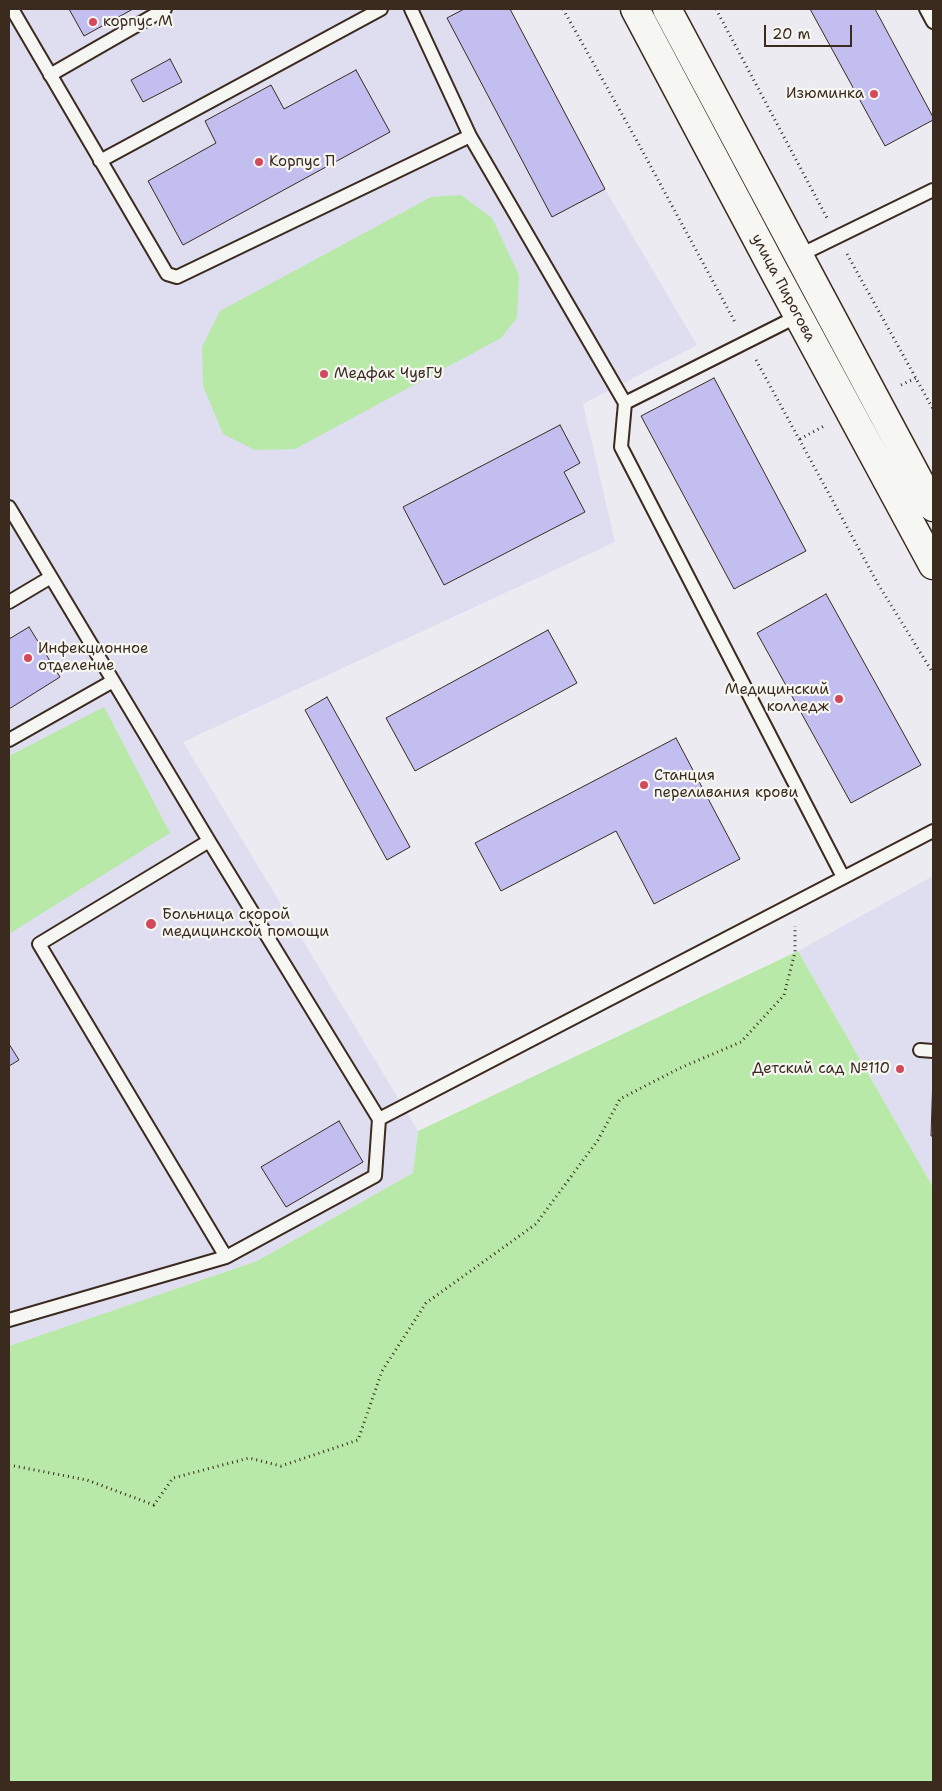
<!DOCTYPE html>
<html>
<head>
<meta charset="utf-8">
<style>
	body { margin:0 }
	#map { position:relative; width:942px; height:1791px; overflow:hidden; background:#ecebf2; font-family:"Shantell Sans",sans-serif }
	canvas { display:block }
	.frame { position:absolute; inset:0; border:10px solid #3b2a1e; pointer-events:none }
	.scale { position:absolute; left:764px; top:25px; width:88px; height:22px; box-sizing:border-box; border:2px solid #3b2a1e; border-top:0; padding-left:6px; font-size:15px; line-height:18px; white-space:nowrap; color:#3b2a1e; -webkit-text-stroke:4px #f6f6f2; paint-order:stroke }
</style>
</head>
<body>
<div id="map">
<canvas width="942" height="1791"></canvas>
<div class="frame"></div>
<div class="scale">20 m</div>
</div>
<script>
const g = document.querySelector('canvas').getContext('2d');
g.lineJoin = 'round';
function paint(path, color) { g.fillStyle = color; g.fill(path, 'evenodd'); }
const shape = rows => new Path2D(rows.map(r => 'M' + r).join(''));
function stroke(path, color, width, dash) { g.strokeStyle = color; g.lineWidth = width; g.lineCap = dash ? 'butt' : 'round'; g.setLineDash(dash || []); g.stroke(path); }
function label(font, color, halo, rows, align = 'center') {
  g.font = font + ' "Shantell Sans",sans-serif'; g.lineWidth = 4.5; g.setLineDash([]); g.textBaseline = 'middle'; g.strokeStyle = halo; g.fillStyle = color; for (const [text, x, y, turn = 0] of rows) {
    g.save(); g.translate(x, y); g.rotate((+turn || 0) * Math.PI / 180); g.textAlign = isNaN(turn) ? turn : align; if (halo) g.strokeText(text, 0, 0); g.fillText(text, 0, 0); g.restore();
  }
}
paint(shape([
	[9,9,510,9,605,189,697,345,583,404,615,542,183,742,418,1131,413,1173,257,1261,9,1346],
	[933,876,933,1187,798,951]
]), '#dfdef1');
paint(shape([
	[461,195,492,218,519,275,517,318,501,338,295,449,255,450,223,434,203,386,202,347,220,311,431,197],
	[104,707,170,833,9,934,9,756],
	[798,951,933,1187,933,1782,9,1782,9,1346,257,1261,413,1173,418,1131]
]), '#b8e9a8');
const building = shape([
	[69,9,133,9,84,36,69,9],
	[464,9,510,9,605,189,552,217,447,18,464,9],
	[810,9,875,9,933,117,933,120,885,146,810,9],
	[170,59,182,82,143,102,131,80,170,59],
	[356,70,390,132,183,245,148,181,216,143,205,121,271,85,284,109,356,70],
	[714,378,806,551,734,589,641,416,714,378],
	[560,425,580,463,564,472,585,512,444,585,403,507,560,425],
	[826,594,921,765,851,803,757,633,826,594],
	[29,627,60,677,9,709,9,639,29,627],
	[548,630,577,683,415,771,386,718,548,630],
	[327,697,410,847,387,860,305,710,327,697],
	[676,738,740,859,654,904,616,831,501,891,475,843,676,738],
	[9,1044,19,1060,9,1066,9,1044],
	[933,1076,933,1136,931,1136,933,1076],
	[339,1121,363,1162,286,1207,261,1167,339,1121]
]);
paint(building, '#c2bef0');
stroke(building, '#3b2a1e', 1);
const lane = shape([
	[12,9,167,274,177,277,470,136],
	[411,9,470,136,625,403,621,447,843,877],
	[926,9,933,22],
	[50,75,165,9],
	[100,161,381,9],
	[798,256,933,190],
	[625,403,798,316],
	[9,507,209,841,379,1119,375,1176,226,1257,39,944,209,841],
	[9,602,51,577],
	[9,740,113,681],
	[920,1050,933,1051],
	[379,1119,933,831],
	[9,1320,226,1257]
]);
const secondary = shape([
	[635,9,773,269,933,565],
	[667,9,933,507]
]);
stroke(lane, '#3b2a1e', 16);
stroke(secondary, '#3b2a1e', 31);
stroke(shape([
	[563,9,637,141,736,324],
	[716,9,827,218],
	[847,254,933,409],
	[756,360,878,584,933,673],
	[901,385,916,378],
	[800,439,826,425],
	[9,1465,87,1480,154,1505,173,1478,249,1458,281,1466,358,1440,382,1371,426,1303,536,1224,598,1140,620,1099,680,1068,741,1042,784,995,795,952,795,926]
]), '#3b2a1e', 3, [1, 4]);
stroke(lane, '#f6f6f2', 12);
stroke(secondary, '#f6f6f2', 28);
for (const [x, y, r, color] of [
	[93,22,5,"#d1495b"],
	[874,94,5,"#d1495b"],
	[259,162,5,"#d1495b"],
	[324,374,5,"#d1495b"],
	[28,658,5,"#d1495b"],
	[839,699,5,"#d1495b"],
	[644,785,5,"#d1495b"],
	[151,924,6,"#d1495b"],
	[900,1069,5,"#d1495b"]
]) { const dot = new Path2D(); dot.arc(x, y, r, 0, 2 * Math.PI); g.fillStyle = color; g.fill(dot); stroke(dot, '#f6f6f2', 2); }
label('15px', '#3b2a1e', '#f6f6f2', [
	["корпус М",103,22],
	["Изюминка",864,94,"right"],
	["Корпус П",269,162],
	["Медфак ЧувГУ",334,374],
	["Инфекционное",38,649],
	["отделение",38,666],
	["Медицинский",829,690,"right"],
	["колледж",829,707,"right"],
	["Станция",654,776],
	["переливания крови",654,793],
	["Больница скорой",162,915],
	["медицинской помощи",162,932],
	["Детский сад №110",890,1069,"right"]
], 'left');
label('15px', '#3b2a1e', '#f6f6f2', [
	["улица Пирогова",783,288,62]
]);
</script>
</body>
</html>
